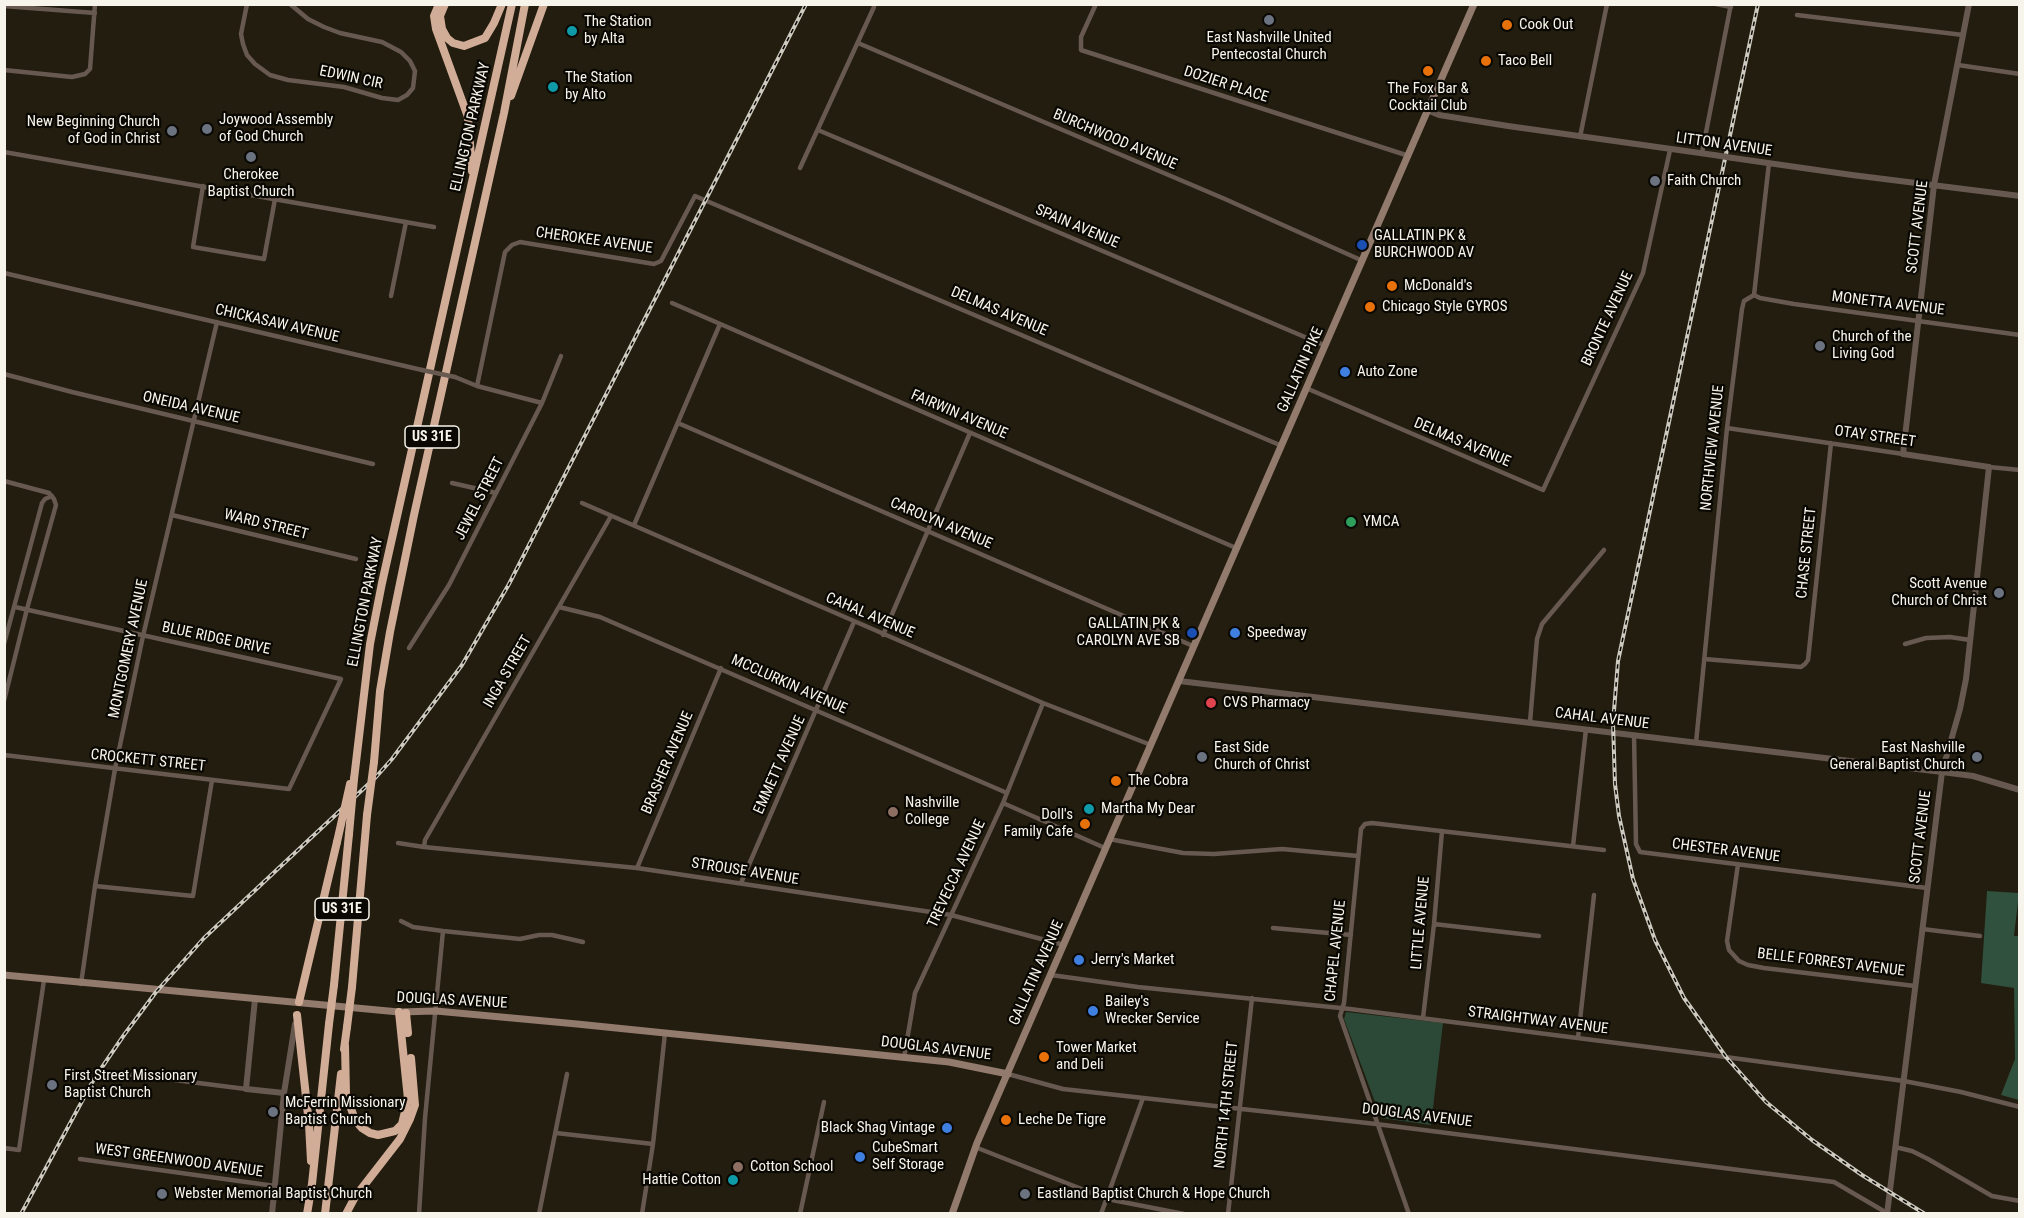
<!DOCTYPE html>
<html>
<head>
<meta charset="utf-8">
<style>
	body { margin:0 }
	#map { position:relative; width:2024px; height:1218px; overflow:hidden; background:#221d0f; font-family:"Roboto Condensed",sans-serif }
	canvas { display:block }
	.frame { position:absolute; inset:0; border:6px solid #f7f4eb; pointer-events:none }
</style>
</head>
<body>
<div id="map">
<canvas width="2024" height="1218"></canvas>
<div class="frame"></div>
</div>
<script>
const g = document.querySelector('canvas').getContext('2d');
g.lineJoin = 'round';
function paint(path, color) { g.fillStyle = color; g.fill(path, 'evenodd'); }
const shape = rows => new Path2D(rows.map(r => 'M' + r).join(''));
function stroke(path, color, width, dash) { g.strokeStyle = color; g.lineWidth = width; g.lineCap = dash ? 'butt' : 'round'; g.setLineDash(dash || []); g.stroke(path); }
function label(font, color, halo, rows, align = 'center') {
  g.font = font + ' "Roboto Condensed",sans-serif'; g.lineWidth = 4.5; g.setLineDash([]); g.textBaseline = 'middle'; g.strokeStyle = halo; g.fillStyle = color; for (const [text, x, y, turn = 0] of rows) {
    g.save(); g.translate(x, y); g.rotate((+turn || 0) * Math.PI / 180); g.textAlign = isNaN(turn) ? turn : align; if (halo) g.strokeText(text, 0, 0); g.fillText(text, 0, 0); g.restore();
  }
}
paint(shape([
	[1346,1012,1443,1023,1431,1125,1381,1118,1344,1019]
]), '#2c4837');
paint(shape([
	[1987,891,2019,893,2014,936,2020,936,2019,1100,2001,1095,2015,1059,2014,988,1981,983]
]), '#2f513d');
stroke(shape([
	[247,4,241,34,243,44,247,55,255,64,270,75,288,80,344,87,382,98,398,100,407,95,413,88,415,71,410,61,401,52,382,42,340,33,324,27,308,19,290,4],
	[1096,4,1081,37,1081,50,1409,156],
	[1716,4,1731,7],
	[4,6,95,13],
	[1797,15,1963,35],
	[858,43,1225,199,1363,261],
	[1958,65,2020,74],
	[4,70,72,77,85,74,90,69,95,4],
	[818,130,1326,346],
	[1580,137,1607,4],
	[4,152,434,227],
	[1702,153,1731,4],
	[800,168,874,7],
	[203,186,193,247,264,259,275,199],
	[4,273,422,370],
	[1754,295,1760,298,1794,304,2020,335],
	[1754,295,1769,163],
	[391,296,406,222],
	[672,303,1236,548],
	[4,374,72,392,373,464],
	[455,377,477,386,542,403],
	[477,386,505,252,512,245,520,242,532,244,654,264,661,261,695,196,1282,446],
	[1306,388,1543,490,1643,273,1670,150],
	[678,423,1193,646],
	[1727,428,1903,454],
	[1989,467,2020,470],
	[4,481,49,493,54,499,56,505,27,609,4,701],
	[452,483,496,493],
	[582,503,1043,703,1151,745],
	[172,515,356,559],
	[611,516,425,840,424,847,637,868,951,915,1064,945],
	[634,525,720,324],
	[559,607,600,617,1007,793],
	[883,635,970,433],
	[4,644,42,503,45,499,52,496],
	[1905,644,1926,638,1950,637,1970,640],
	[409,648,449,585,542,403,561,356],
	[1704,659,1801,667,1805,664,1808,660,1831,443],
	[1530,722,1537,639,1542,624,1604,550],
	[1634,735,1636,844,1640,852,1927,888],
	[1696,743,1727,428,1742,309,1744,301,1754,295],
	[4,755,289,789,341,679,15,607],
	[1003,803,1105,848],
	[1109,839,1183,853,1214,854,1282,849,1358,856],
	[398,843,424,847],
	[1573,846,1586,729],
	[1738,864,1727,941,1729,950,1739,961,1748,965,1764,968,1915,986],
	[637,868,721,668],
	[741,883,854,622],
	[95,886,193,896,212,780],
	[401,921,413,927,443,931,520,939,539,935,552,935,583,942],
	[1434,924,1539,936],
	[1273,928,1351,935],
	[1922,929,1980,936],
	[1051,975,1138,987,1350,1009,1703,1054,1904,1081,1961,1092,2020,1107],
	[81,984,95,886,115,769,143,636,217,322],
	[1423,1018,1434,924,1442,831],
	[1578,1038,1594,895],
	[904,1058,915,993,1003,803,1043,703],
	[127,1074,246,1089],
	[1008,1074,1063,1089,1376,1124,1834,1182,1887,1213],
	[556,1133,653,1144],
	[975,1147,1107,1199,1184,1214],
	[1895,1147,1912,1151,1928,1159,1992,1196,2020,1201],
	[4,1148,19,1150,44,980],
	[80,1159,275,1186],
	[419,1214,425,1118,443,931],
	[539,1214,567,1074],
	[642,1214,653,1144,665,1033],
	[800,1214,824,1102],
	[1101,1214,1143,1098],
	[1228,1214,1252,998],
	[1409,1214,1340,1016,1344,1003,1361,829,1365,824,1372,823,1604,850]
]), '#685950', 4.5);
stroke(shape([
	[1427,110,1439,115,1508,126,1714,155],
	[1733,158,1852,175,2020,196],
	[1179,681,1942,772,1973,776,2020,790],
	[255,999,246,1089,284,1093],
	[272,1214,284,1093,295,1024],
	[1887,1214,1942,772,1960,709,1966,679,1989,467,1903,454,1934,185,1969,4]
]), '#685950', 6);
stroke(shape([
	[4,975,399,1012,436,1011,577,1024,949,1062,1008,1074],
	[952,1214,977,1143,1474,4]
]), '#927a6d', 7);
stroke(shape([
	[439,4,434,16,436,29,468,117,472,171],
	[445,4,440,16,442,29,447,38,453,43,464,46,485,38,494,23,502,4],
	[511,96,544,4],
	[374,762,380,691,390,632,414,515,504,113,525,4],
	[354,779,370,644,382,583,512,4],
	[334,985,349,834],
	[352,987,367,815],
	[299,1002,337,842],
	[406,1013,408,1033],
	[297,1015,309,1124,311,1161],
	[345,1045,346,1094,355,1120,362,1128,370,1133,378,1135,395,1131,402,1124,408,1099,399,1012],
	[344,1049,347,1027],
	[307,1214,312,1184,329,1024],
	[325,1214,341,1074],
	[346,1214,355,1197,400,1139,410,1119,415,1105,411,1058]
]), '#d1ac97', 8);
const rail = shape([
	[1758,4,1618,661,1613,723,1615,784,1619,816,1633,879,1655,940,1684,998,1726,1057,1766,1102,1812,1140,1862,1175,1925,1214],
	[21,1214,94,1079,124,1035,156,992,204,938,376,777,392,759,462,665,509,584,806,4]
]);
stroke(rail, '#cecac0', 4);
stroke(rail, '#0a0803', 1.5, [4.5]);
stroke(shape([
	[422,370,455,377]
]), '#685950', 4.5);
stroke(shape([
	[1714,155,1733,158]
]), '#685950', 6);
stroke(shape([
	[367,815,374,762],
	[349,834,354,779],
	[337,842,350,784],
	[329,1024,334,985],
	[347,1027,352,987]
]), '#d1ac97', 8);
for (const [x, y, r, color] of [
	[1269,20,6,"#6b7280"],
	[1507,25,6,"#e8710a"],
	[572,31,6,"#0f9aa8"],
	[1486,61,6,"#e8710a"],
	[1428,71,6,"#e8710a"],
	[553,87,6,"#0f9aa8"],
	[207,129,6,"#6b7280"],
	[172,131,6,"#6b7280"],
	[251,157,6,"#6b7280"],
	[1655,181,6,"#6b7280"],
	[1362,245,6,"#1a4fb4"],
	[1392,286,6,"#e8710a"],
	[1370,307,6,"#e8710a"],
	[1820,346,6,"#6b7280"],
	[1345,372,6,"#3f7fe0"],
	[1351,522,6,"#2e9e5b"],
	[1999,593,6,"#6b7280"],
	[1192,633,6,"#1a4fb4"],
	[1235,633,6,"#3f7fe0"],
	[1211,703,6,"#e0444e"],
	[1202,757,6,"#6b7280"],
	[1977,757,6,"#6b7280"],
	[1116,781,6,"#e8710a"],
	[1089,809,6,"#0f9aa8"],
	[893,812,6,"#8d6e63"],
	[1085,824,6,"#e8710a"],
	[1079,960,6,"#3f7fe0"],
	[1093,1011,6,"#3f7fe0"],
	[1044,1057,6,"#e8710a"],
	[52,1085,6,"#6b7280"],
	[273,1112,6,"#6b7280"],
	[1006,1120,6,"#e8710a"],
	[947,1128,6,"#3f7fe0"],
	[860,1157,6,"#3f7fe0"],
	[738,1167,6,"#8d6e63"],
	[733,1180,6,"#0f9aa8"],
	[162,1194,6,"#6b7280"],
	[1025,1194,6,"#6b7280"]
]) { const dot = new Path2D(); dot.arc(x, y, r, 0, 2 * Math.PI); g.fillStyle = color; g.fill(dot); stroke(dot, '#0a0803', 2); }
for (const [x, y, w] of [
	[432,437,54],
	[342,909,54]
]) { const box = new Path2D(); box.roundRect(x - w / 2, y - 11, w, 22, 4.5); g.fillStyle = '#0a0803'; g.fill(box); stroke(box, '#f7f4eb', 1.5); }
label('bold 14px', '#f7f4eb', null, [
	["US 31E",432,437],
	["US 31E",342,909]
]);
label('15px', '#f7f4eb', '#0a0803', [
	["The Station",584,22],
	["by Alta",584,39],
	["Cook Out",1519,25],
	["East Nashville United",1269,38,"center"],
	["Pentecostal Church",1269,55,"center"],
	["Taco Bell",1498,61],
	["The Station",565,78],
	["by Alto",565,95],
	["The Fox Bar &",1428,89,"center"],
	["Cocktail Club",1428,106,"center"],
	["Joywood Assembly",219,120],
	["of God Church",219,137],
	["New Beginning Church",160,122,"right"],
	["of God in Christ",160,139,"right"],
	["Cherokee",251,175,"center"],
	["Baptist Church",251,192,"center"],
	["Faith Church",1667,181],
	["GALLATIN PK &",1374,236],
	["BURCHWOOD AV",1374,253],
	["McDonald's",1404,286],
	["Chicago Style GYROS",1382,307],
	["Church of the",1832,337],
	["Living God",1832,354],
	["Auto Zone",1357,372],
	["YMCA",1363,522],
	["Scott Avenue",1987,584,"right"],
	["Church of Christ",1987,601,"right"],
	["GALLATIN PK &",1180,624,"right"],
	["CAROLYN AVE SB",1180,641,"right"],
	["Speedway",1247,633],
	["CVS Pharmacy",1223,703],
	["East Side",1214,748],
	["Church of Christ",1214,765],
	["East Nashville",1965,748,"right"],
	["General Baptist Church",1965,765,"right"],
	["The Cobra",1128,781],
	["Nashville",905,803],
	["College",905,820],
	["Martha My Dear",1101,809],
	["Doll's",1073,815,"right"],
	["Family Cafe",1073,832,"right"],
	["Jerry's Market",1091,960],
	["Bailey's",1105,1002],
	["Wrecker Service",1105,1019],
	["Tower Market",1056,1048],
	["and Deli",1056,1065],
	["First Street Missionary",64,1076],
	["Baptist Church",64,1093],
	["McFerrin Missionary",285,1103],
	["Baptist Church",285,1120],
	["Leche De Tigre",1018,1120],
	["Black Shag Vintage",935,1128,"right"],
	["CubeSmart",872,1148],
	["Self Storage",872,1165],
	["Cotton School",750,1167],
	["Hattie Cotton",721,1180,"right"],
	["Webster Memorial Baptist Church",174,1194],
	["Eastland Baptist Church & Hope Church",1037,1194]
], 'left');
label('15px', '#f7f4eb', '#0a0803', [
	["EDWIN CIR",351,78,12],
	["DOZIER PLACE",1226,85,18],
	["ELLINGTON PARKWAY",471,127,-77],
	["BURCHWOOD AVENUE",1115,140,23],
	["LITTON AVENUE",1724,145,8],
	["SPAIN AVENUE",1077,227,23],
	["SCOTT AVENUE",1918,227,-83],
	["CHEROKEE AVENUE",594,241,8],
	["MONETTA AVENUE",1888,304,7],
	["DELMAS AVENUE",999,312,23],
	["BRONTE AVENUE",1608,319,-65],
	["CHICKASAW AVENUE",277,324,13],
	["GALLATIN PIKE",1301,370,-66],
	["ONEIDA AVENUE",191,408,13],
	["FAIRWIN AVENUE",959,415,23],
	["OTAY STREET",1875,437,8],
	["DELMAS AVENUE",1462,443,23],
	["NORTHVIEW AVENUE",1713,448,-84],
	["JEWEL STREET",480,499,-63],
	["CAROLYN AVENUE",941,524,23],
	["WARD STREET",266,525,14],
	["CHASE STREET",1807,553,-84],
	["ELLINGTON PARKWAY",366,602,-79],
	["CAHAL AVENUE",870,616,23],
	["BLUE RIDGE DRIVE",216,639,12],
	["MONTGOMERY AVENUE",129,649,-78],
	["INGA STREET",508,672,-60],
	["MCCLURKIN AVENUE",789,685,24],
	["CAHAL AVENUE",1602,719,7],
	["CROCKETT STREET",148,761,6],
	["BRASHER AVENUE",668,763,-67],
	["EMMETT AVENUE",780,765,-66],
	["SCOTT AVENUE",1921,837,-83],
	["CHESTER AVENUE",1726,851,7],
	["STROUSE AVENUE",745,872,9],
	["TREVECCA AVENUE",957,874,-65],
	["LITTLE AVENUE",1421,923,-85],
	["CHAPEL AVENUE",1336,951,-84],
	["BELLE FORREST AVENUE",1831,963,7],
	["GALLATIN AVENUE",1037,973,-66],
	["DOUGLAS AVENUE",452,1001,3],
	["STRAIGHTWAY AVENUE",1538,1021,7],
	["DOUGLAS AVENUE",936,1049,7],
	["NORTH 14TH STREET",1227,1105,-84],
	["DOUGLAS AVENUE",1417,1116,7],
	["WEST GREENWOOD AVENUE",179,1161,8]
]);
</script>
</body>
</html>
